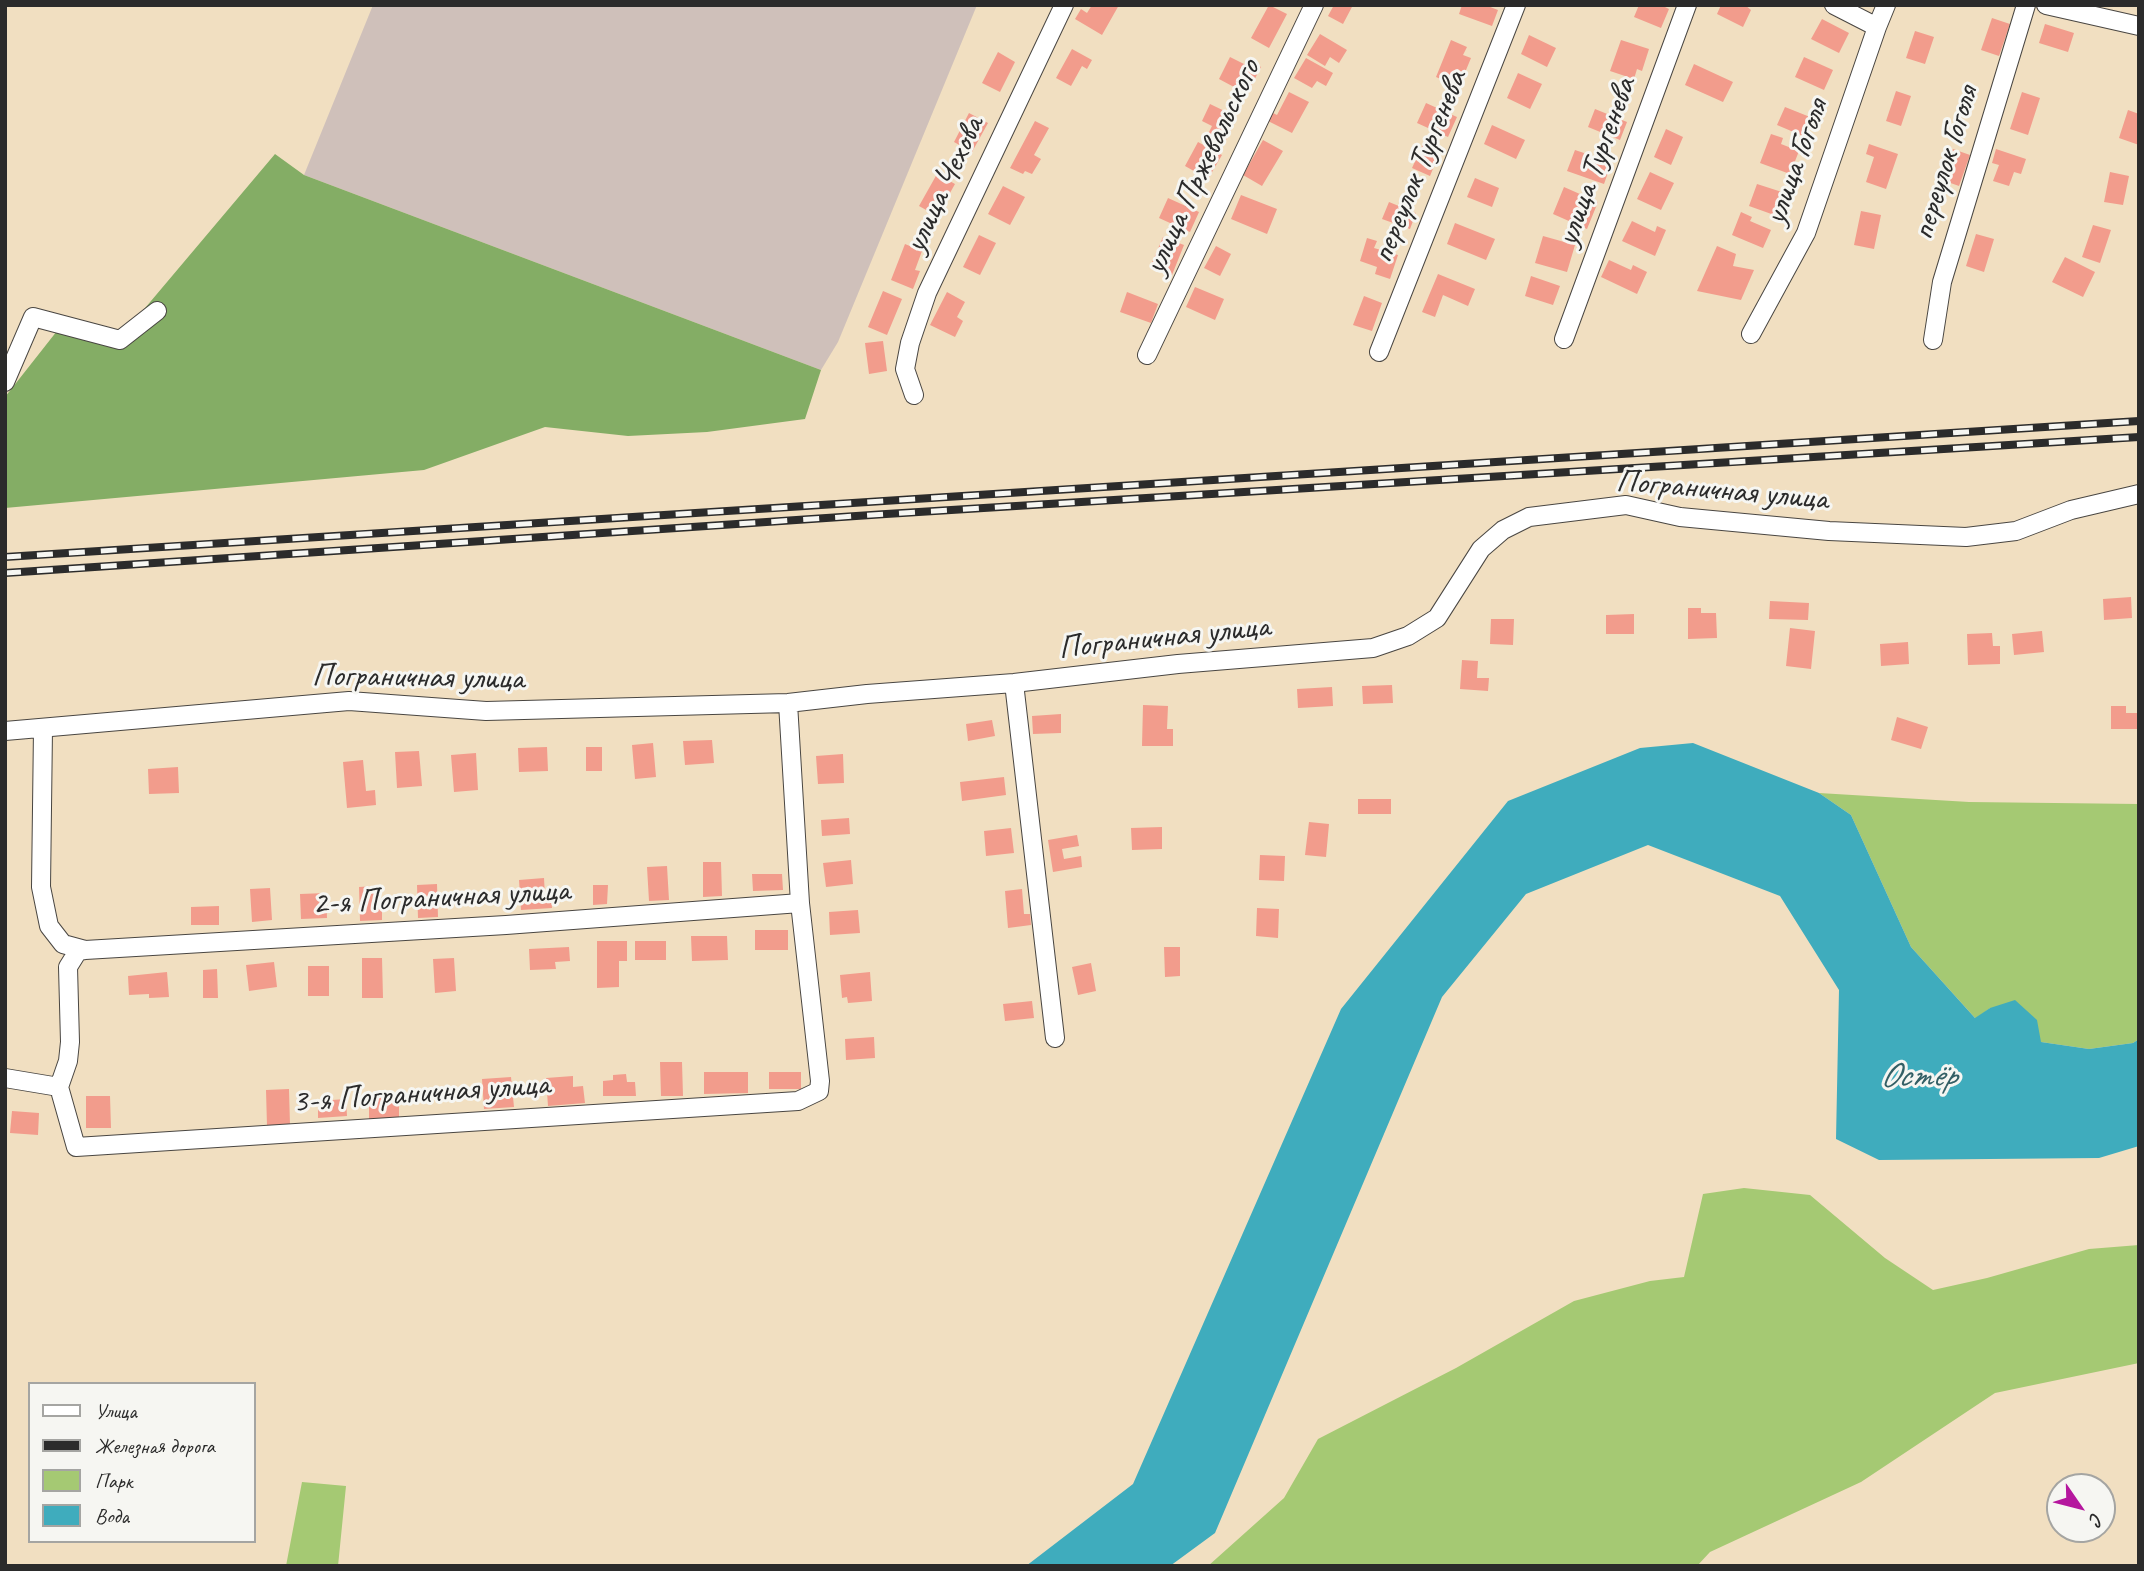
<!DOCTYPE html>
<html>
<head>
<meta charset="utf-8">
<style>
	body { margin:0 }
	#map { position:relative; width:2144px; height:1571px; overflow:hidden; background:#f1dfc1; font-family:Caveat,sans-serif }
	canvas { display:block }
	.frame { position:absolute; inset:0; border:7px solid #2b2b2b; pointer-events:none }
	.legend { position:absolute; left:28px; top:1382px; width:228px; height:161px; box-sizing:border-box; background:#f6f6f2; border:2px solid #a5a5a2; margin:0; padding:9px 12px; list-style:none; font-size:21px; color:#2b2b2b }
	.legend li { display:flex; align-items:center; gap:14px; height:35px }
	.legend b { width:35px; border:2px solid #a5a5a2 }
	.north { position:absolute; left:2046px; top:1473px; width:70px; height:70px; box-sizing:border-box; background:#f6f6f2; border:2px solid #a5a5a2; border-radius:50%; rotate:125deg; font-size:19px; font-weight:700; line-height:28px; text-align:center; color:#2b2b2b }
	.north::after { content:''; display:block; margin:auto; width:24px; height:32px; background:#b5179e; clip-path:polygon(50% 0,100% 100%,50% 72%,0 100%) }
</style>
</head>
<body>
<div id="map">
<canvas width="2144" height="1571"></canvas>
<div class="frame"></div>
<ul class="legend">
<li><b style="height:9px;background:#fff"></b>Улица</li>
<li><b style="height:9px;background:#2b2b2b"></b>Железная дорога</li>
<li><b style="height:19px;background:#a5c973"></b>Парк</li>
<li><b style="height:19px;background:#3facbd"></b>Вода</li>
</ul>
<div class="north">С</div>
</div>
<script>
const ctx = document.querySelector('canvas').getContext('2d');
ctx.lineJoin = 'round';
function fillPath(path, color) {
  ctx.fillStyle = color;
  ctx.fill(path, 'evenodd');
}
function poly(rows) {
  const path = new Path2D();
  for (const r of rows) {
    path.moveTo(r[0], r[1]);
    for (let i = 2; i < r.length; i += 2) path.lineTo(r[i], r[i + 1]);
  }
  return path;
}
function trace(path, color, width, dash) {
  ctx.strokeStyle = color;
  ctx.lineWidth = width;
  ctx.lineCap = dash ? 'butt' : 'round';
  ctx.setLineDash(dash || []);
  ctx.stroke(path);
}
function write(font, color, halo, rows, align = 'center') {
  ctx.font = font + ' Caveat,sans-serif';
  ctx.lineWidth = 6;
  ctx.setLineDash([]);
  ctx.textBaseline = 'middle';
  ctx.strokeStyle = halo;
  ctx.fillStyle = color;
  for (const [text, x, y, turn = 0] of rows) {
    ctx.save();
    ctx.translate(x, y);
    ctx.rotate((+turn || 0) * Math.PI / 180);
    ctx.textAlign = isNaN(turn) ? turn : align;
    if (halo) ctx.strokeText(text, 0, 0);
    ctx.fillText(text, 0, 0);
    ctx.restore();
  }
}
const industrial = poly([
	[373,5,977,5,838,342,821,370,304,175]
]);
const green = poly([
	[1819,793,1969,802,2139,804,2139,1039,2133,1043,2089,1049,2041,1042,1990,1008,1976,1019,1911,947,1851,815],
	[1744,1188,1810,1195,1885,1258,1933,1290,1987,1278,2089,1249,2139,1245,2139,1363,1995,1393,1861,1482,1710,1552,1697,1566,1208,1566,1284,1498,1318,1439,1456,1368,1574,1301,1650,1281,1684,1277,1703,1194],
	[302,1482,346,1486,338,1566,286,1566]
]);
const forest = poly([
	[275,154,304,175,821,370,805,419,707,432,628,436,545,427,424,470,5,508,5,397,68,317,124,333]
]);
const water = poly([
	[1693,743,1819,793,1851,815,1911,947,1975,1018,1990,1008,2015,1000,2037,1020,2041,1042,2089,1049,2133,1043,2139,1039,2139,1146,2099,1158,1879,1160,1836,1139,1839,990,1780,896,1648,845,1526,894,1442,997,1215,1533,1170,1566,1026,1566,1133,1484,1341,1009,1508,801,1640,748]
]);
const building = poly([
	[1092,5,1119,5,1102,35,1075,19,1081,9,1087,13],
	[1269,5,1287,14,1269,48,1251,38],
	[1334,5,1353,5,1343,24,1328,16],
	[1462,5,1485,5,1498,10,1492,26,1459,14],
	[1639,5,1661,5,1669,9,1661,28,1634,17],
	[1721,5,1745,5,1751,10,1743,27,1717,14],
	[1992,18,2010,24,1999,56,1981,50],
	[1822,19,1849,33,1839,53,1811,39],
	[2045,24,2074,33,2068,52,2039,43],
	[1915,31,1934,37,1925,64,1906,58],
	[1320,34,1347,50,1339,63,1330,57,1325,66,1307,55],
	[1529,35,1556,48,1547,67,1521,54],
	[1451,40,1467,47,1463,55,1471,58,1459,87,1436,77],
	[1621,40,1649,49,1642,71,1637,69,1634,79,1610,71],
	[1072,49,1092,60,1087,69,1082,66,1071,86,1056,78],
	[998,52,1015,62,1000,92,982,83],
	[1230,57,1246,65,1248,60,1261,67,1247,94,1219,79],
	[1804,57,1833,70,1824,90,1795,77],
	[1306,58,1333,73,1326,86,1317,81,1312,88,1294,78],
	[1694,64,1733,82,1723,102,1685,85],
	[1518,73,1542,84,1530,109,1507,98],
	[1896,91,1911,96,1901,126,1886,121],
	[1289,92,1309,102,1292,133,1268,121,1273,113,1277,115],
	[2022,92,2040,98,2028,135,2010,129],
	[1426,103,1457,117,1448,137,1417,123],
	[1210,104,1237,117,1225,142,1208,134,1212,126,1202,121],
	[1785,107,1810,117,1803,136,1777,125],
	[1595,109,1627,122,1620,140,1588,127],
	[2128,110,2139,114,2139,145,2119,138],
	[969,113,988,123,972,152,954,142],
	[1035,121,1049,128,1034,155,1041,159,1032,174,1025,171,1023,174,1010,168],
	[1492,125,1525,140,1516,159,1484,144],
	[1666,129,1683,137,1671,165,1654,157],
	[1771,134,1783,138,1781,144,1799,151,1790,174,1760,163],
	[1263,140,1283,151,1262,186,1243,175],
	[1198,142,1222,155,1208,179,1185,166],
	[1424,142,1441,149,1430,176,1412,168],
	[1869,144,1898,154,1886,189,1866,182,1874,157,1866,154],
	[1953,149,1970,155,1959,186,1942,180],
	[1996,149,2026,159,2021,174,2014,172,2009,186,1993,181,1999,165,1992,163],
	[1575,150,1584,153,1583,157,1610,167,1604,184,1567,171],
	[1650,172,1674,183,1661,210,1637,199],
	[2110,172,2129,176,2123,205,2104,202],
	[937,174,955,184,937,216,919,206],
	[1475,178,1499,188,1492,207,1467,197],
	[1757,184,1785,193,1777,216,1749,206],
	[1003,186,1025,197,1010,225,988,214],
	[1564,187,1598,202,1587,229,1553,214],
	[1241,195,1277,209,1267,234,1231,219],
	[1168,198,1199,212,1190,232,1159,218],
	[1389,202,1416,213,1410,229,1382,219],
	[1861,211,1881,215,1874,249,1854,245],
	[1741,212,1752,217,1750,221,1771,230,1763,248,1732,235],
	[1632,221,1655,232,1657,226,1666,230,1655,256,1622,241],
	[1455,223,1495,239,1486,260,1447,244],
	[2093,225,2111,230,2100,263,2082,257],
	[1976,234,1994,239,1984,272,1966,266],
	[979,235,996,243,980,275,963,267],
	[1543,236,1575,245,1567,272,1535,263],
	[1163,237,1184,245,1172,275,1150,267],
	[1367,238,1377,241,1374,248,1398,255,1390,279,1375,274,1377,267,1360,261],
	[905,244,922,251,915,270,920,271,913,289,891,280],
	[1216,246,1231,254,1220,276,1204,268],
	[1717,246,1736,254,1733,266,1754,270,1741,300,1697,291],
	[2065,257,2095,272,2083,297,2052,282],
	[1609,260,1631,270,1633,265,1647,272,1637,294,1601,277],
	[1438,274,1475,289,1468,306,1443,295,1435,317,1422,312],
	[1531,276,1560,286,1553,305,1525,296],
	[1195,287,1224,299,1215,320,1186,307],
	[883,291,902,299,887,335,868,327],
	[947,292,965,302,957,317,963,321,955,337,930,325],
	[1127,292,1158,304,1151,323,1120,312],
	[1364,296,1382,303,1372,331,1353,325],
	[883,341,887,371,869,374,865,343],
	[2131,597,2132,618,2104,620,2103,599],
	[1770,601,1809,603,1808,620,1769,619],
	[1688,608,1701,608,1701,613,1716,613,1717,638,1688,639],
	[1634,614,1634,634,1606,634,1606,615],
	[1491,619,1514,619,1513,645,1490,644],
	[1790,628,1815,631,1811,669,1786,666],
	[2042,631,2044,652,2014,655,2012,634],
	[1992,633,1993,646,2000,646,2000,664,1968,665,1967,634],
	[1908,642,1909,664,1881,666,1880,644],
	[1462,660,1478,661,1477,678,1489,678,1488,691,1460,689],
	[1392,685,1393,703,1363,704,1362,686],
	[1332,687,1333,706,1298,708,1297,689],
	[1143,705,1168,706,1167,729,1173,729,1173,746,1142,746],
	[2111,706,2126,706,2126,713,2139,713,2139,729,2111,729],
	[1061,714,1061,733,1033,734,1032,716],
	[1897,717,1928,727,1921,749,1891,740],
	[992,720,995,736,968,741,966,724],
	[712,740,714,763,685,765,683,741],
	[653,743,656,777,635,779,632,745],
	[547,747,548,771,519,772,518,748],
	[586,747,602,747,602,771,586,771],
	[419,751,422,786,397,788,395,752],
	[476,753,478,790,454,792,451,755],
	[843,754,844,783,818,784,816,756],
	[363,760,366,791,375,790,376,805,347,808,343,762],
	[178,767,179,793,149,794,148,769],
	[1004,777,1006,795,962,801,960,782],
	[1358,799,1391,799,1391,814,1358,814],
	[849,818,850,834,822,836,821,820],
	[1309,822,1329,824,1326,857,1305,855],
	[1162,827,1162,849,1132,850,1131,828],
	[1011,828,1014,853,986,856,984,831],
	[1077,835,1079,846,1062,849,1064,859,1081,856,1082,867,1053,872,1048,840],
	[1260,855,1285,856,1284,881,1259,880],
	[851,860,853,884,826,887,823,863],
	[703,862,721,862,722,896,703,897],
	[667,866,669,900,649,901,647,867],
	[752,874,782,874,783,890,753,891],
	[544,878,545,896,551,895,552,908,521,910,519,880],
	[437,884,438,917,418,918,417,885],
	[593,885,608,885,607,904,593,905],
	[375,886,376,903,382,903,382,920,360,921,359,887],
	[270,888,272,920,252,922,250,889],
	[1022,889,1024,914,1030,914,1031,925,1008,928,1005,891],
	[326,893,327,918,301,919,300,894],
	[219,906,219,925,191,925,191,907],
	[1257,908,1279,909,1278,938,1256,936],
	[858,910,860,933,830,935,829,912],
	[755,930,788,930,788,950,755,950],
	[691,936,727,936,728,960,692,961],
	[597,941,627,941,627,961,619,961,619,987,597,988],
	[635,941,666,941,666,960,635,960],
	[569,947,570,961,555,962,556,969,530,970,529,949],
	[1164,947,1180,947,1180,976,1165,977],
	[362,958,382,958,383,998,362,998],
	[454,958,456,991,435,993,433,959],
	[274,962,277,987,249,991,246,965],
	[1091,963,1096,991,1078,995,1072,967],
	[308,966,329,966,329,996,308,996],
	[217,969,218,998,203,998,203,970],
	[167,972,169,997,149,998,149,994,129,995,128,976],
	[870,972,872,1001,848,1003,847,997,842,998,840,975],
	[1032,1001,1034,1018,1005,1021,1003,1004],
	[874,1037,875,1058,846,1060,845,1039],
	[660,1062,682,1062,683,1096,661,1096],
	[704,1072,748,1072,748,1093,704,1094],
	[769,1072,801,1072,801,1089,769,1089],
	[626,1074,627,1082,635,1082,636,1096,603,1096,603,1081,613,1080,613,1075],
	[573,1076,573,1087,583,1086,585,1103,548,1106,546,1078],
	[511,1077,514,1107,484,1109,482,1079],
	[289,1089,290,1125,267,1126,266,1090],
	[86,1096,110,1096,111,1128,86,1128],
	[369,1096,399,1096,399,1119,369,1120],
	[346,1099,347,1116,318,1118,318,1101],
	[12,1111,39,1113,38,1135,10,1133]
]);
const minor = poly([
	[1834,5,1877,27],
	[2046,5,2139,26],
	[1751,334,1806,233,1877,27,1886,5],
	[1564,339,1687,5],
	[1933,340,1942,282,2026,5],
	[1379,352,1516,5],
	[1147,355,1314,5],
	[5,382,33,317,120,340,157,311],
	[914,395,905,369,910,343,927,293,1064,5],
	[1014,683,1055,1038],
	[43,729,41,887,49,926,63,944,85,950,506,925,800,903],
	[5,731,349,701,486,711,788,703,867,694,1014,683,1178,664,1373,648,1408,636,1437,618,1481,549,1503,530,1529,517,1626,505,1680,517,1829,531,1966,537,2016,531,2071,510,2139,494],
	[5,1078,59,1087],
	[59,1087,76,1147,798,1101,819,1091,820,1081,800,903,788,703],
	[59,1087,68,1061,70,1042,68,967,78,951,85,950]
]);
const rail = poly([
	[5,557,2139,421],
	[5,573,886,514,2139,437]
]);
const streetNames = [
	["улица Тургенева",1597,162,-70],
	["улица Гоголя",1797,162,-70],
	["переулок Гоголя",1946,163,-73],
	["улица Пржевальского",1203,167,-65],
	["переулок Тургенева",1420,167,-68],
	["улица Чехова",945,185,-65],
	["Пограничная улица",1722,491,5],
	["Пограничная улица",1164,638,-6],
	["Пограничная улица",418,678,1],
	["2-я Пограничная улица",441,898,-3],
	["3-я Пограничная улица",421,1094,-4]
];
const waterNames = [
	["Остёр",1918,1077]
];
fillPath(industrial, '#cfc0ba');
fillPath(green, '#a5c973');
fillPath(forest, '#84ad65');
fillPath(water, '#3facbd');
fillPath(building, '#f29c8c');
trace(minor, '#494642', 20);
trace(minor, '#fff', 18);
trace(rail, '#2b2b2b', 8);
trace(rail, '#f6f6f2', 5, [16]);
write('33px', '#2b2b2b', '#f6f6f2', streetNames);
write('italic 35px', '#335f65', '#f6f6f2', waterNames);
</script>
</body>
</html>
